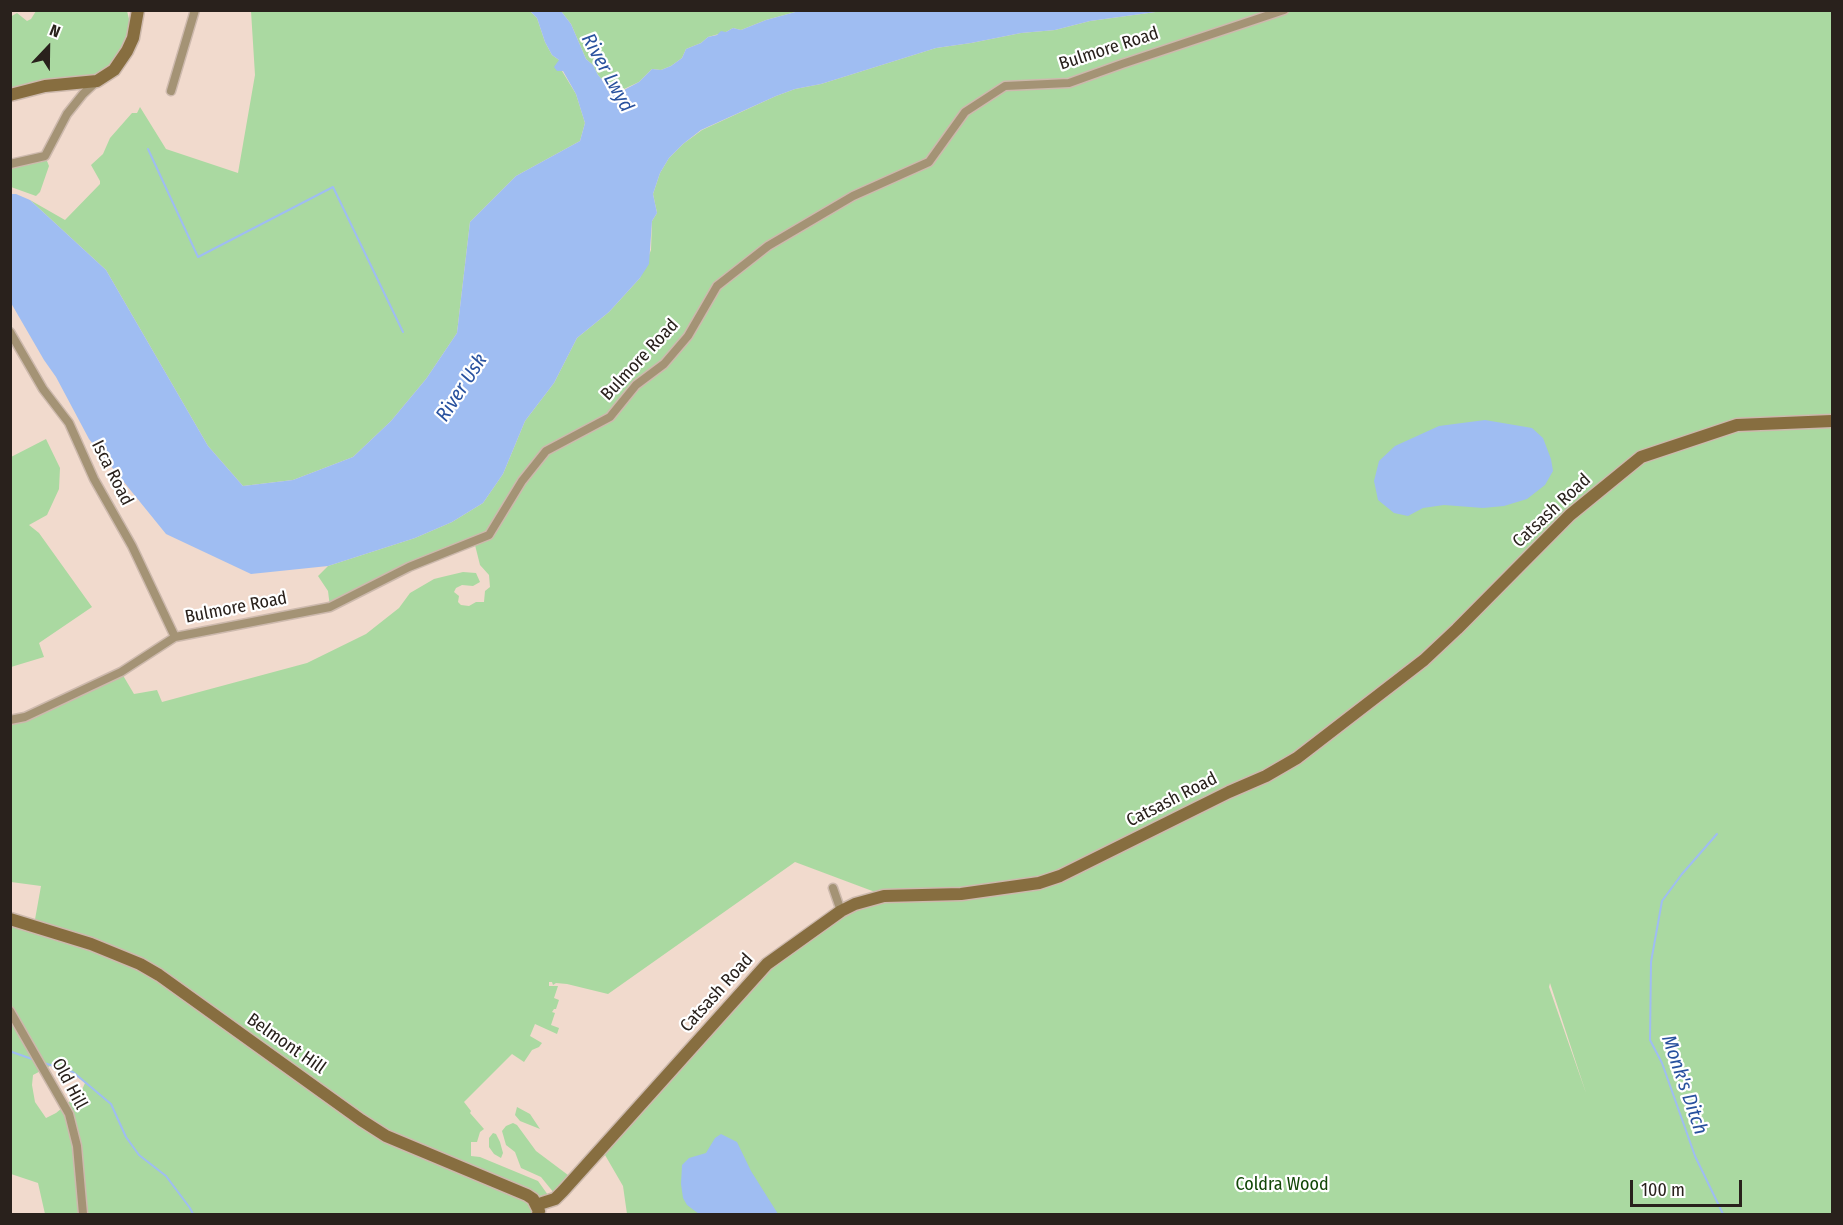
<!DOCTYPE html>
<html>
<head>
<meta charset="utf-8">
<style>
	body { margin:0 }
	#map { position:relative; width:1843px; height:1225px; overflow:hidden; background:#f1dacd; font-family:"Fira Sans Condensed",sans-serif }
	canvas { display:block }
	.frame { position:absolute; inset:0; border:12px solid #29211c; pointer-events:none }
	.north { position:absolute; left:18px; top:18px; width:60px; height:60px; -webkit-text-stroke:4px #fff; paint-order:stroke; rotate:22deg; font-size:16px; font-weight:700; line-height:24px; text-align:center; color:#29211c }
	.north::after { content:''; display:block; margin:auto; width:21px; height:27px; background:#29211c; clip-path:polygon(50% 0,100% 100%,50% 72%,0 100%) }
	.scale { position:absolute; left:1630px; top:1180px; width:112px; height:27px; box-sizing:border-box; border:3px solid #29211c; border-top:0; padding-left:8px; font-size:18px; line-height:21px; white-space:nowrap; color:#29211c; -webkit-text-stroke:4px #fff; paint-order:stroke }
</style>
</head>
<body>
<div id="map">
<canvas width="1843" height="1225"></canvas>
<div class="frame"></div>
<div class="north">N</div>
<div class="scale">100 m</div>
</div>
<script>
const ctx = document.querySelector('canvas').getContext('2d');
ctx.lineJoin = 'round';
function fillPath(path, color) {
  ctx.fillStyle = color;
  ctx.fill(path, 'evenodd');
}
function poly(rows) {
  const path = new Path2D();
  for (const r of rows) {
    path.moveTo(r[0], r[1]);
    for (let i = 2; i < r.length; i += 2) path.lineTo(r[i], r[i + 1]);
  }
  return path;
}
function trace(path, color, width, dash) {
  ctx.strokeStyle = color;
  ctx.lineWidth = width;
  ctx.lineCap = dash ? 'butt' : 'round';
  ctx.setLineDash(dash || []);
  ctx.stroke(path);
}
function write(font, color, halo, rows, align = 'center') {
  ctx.font = font + ' "Fira Sans Condensed",sans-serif';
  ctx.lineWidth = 4.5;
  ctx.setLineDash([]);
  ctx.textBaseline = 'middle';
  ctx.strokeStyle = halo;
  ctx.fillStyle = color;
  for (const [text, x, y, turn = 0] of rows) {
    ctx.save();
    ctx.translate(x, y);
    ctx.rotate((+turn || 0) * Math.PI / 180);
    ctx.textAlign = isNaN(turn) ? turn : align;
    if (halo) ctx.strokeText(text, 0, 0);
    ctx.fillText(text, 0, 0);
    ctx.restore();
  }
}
const green = poly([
	[36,11,127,11,131,27,119,54,109,66,99,72,89,77,75,80,31,82,11,90,10,17,17,13,27,21,31,19],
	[251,11,530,11,537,18,545,42,552,55,559,60,562,71,576,94,585,123,580,141,516,176,470,222,457,333,426,379,391,421,353,457,293,480,243,486,208,446,106,270,30,200,65,220,100,184,100,181,91,165,103,154,110,138,132,113,137,113,140,107,166,149,238,173,255,75],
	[561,11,799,11,766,20,741,30,733,28,726,32,708,37,701,43,686,49,682,58,671,66,661,70,652,69,639,82,624,89,621,95,614,93,598,75,593,65,586,59,571,24],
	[1163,11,1832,11,1832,1214,627,1214,623,1186,605,1155,605,1151,767,964,824,922,883,895,795,862,608,994,567,984,556,983,553,985,552,982,549,982,549,986,558,986,554,998,559,1000,556,1009,554,1009,552,1012,555,1013,551,1025,559,1028,557,1034,535,1024,530,1036,542,1043,539,1047,532,1050,524,1062,512,1054,464,1102,471,1111,470,1113,484,1129,480,1132,477,1142,471,1142,471,1156,480,1157,538,1181,548,1195,539,1196,361,1120,523,1197,533,1208,533,1214,45,1214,38,1183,11,1174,11,919,34,925,41,886,11,882,10,720,121,672,134,694,157,690,162,702,307,663,366,634,399,608,410,593,434,579,442,577,463,572,476,573,480,582,473,586,462,585,456,588,454,592,459,596,458,602,461,605,469,606,476,602,484,602,485,591,490,587,489,575,480,565,474,541,330,607,328,591,318,576,328,566,415,538,452,522,483,503,503,474,525,421,554,383,577,338,609,312,640,278,651,250,652,221,657,213,653,194,660,173,669,158,683,144,702,130,776,96,795,89,821,84,936,48,971,43,1021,33,1055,30,1090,21],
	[1550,983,1586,1093,1549,987],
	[52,1065,73,1072,85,1083,81,1092,56,1113,46,1118,35,1102,32,1085,33,1075],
	[45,156,49,166,40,192,36,196,11,187,10,164],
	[46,439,60,468,59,489,47,515,29,525,39,533,92,607,39,643,44,657,11,667,11,457],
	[517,1107,530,1114,540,1129,520,1121,515,1115],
	[513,1123,517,1125,536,1151,568,1175,568,1178,554,1193,541,1177,521,1168,515,1152,506,1145,502,1131,506,1126],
	[493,1133,496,1134,500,1142,503,1153,501,1158,494,1154,489,1147,489,1138]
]);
const water = poly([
	[530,11,561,11,571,24,586,59,593,65,598,75,614,93,621,95,624,90,639,82,652,69,661,70,671,66,682,58,686,49,701,43,708,37,717,35,721,31,726,32,733,28,741,30,766,20,799,11,1163,11,1090,21,1055,30,1021,33,971,43,936,48,821,84,795,89,776,96,701,130,683,144,669,158,660,173,653,194,657,213,652,221,649,264,640,278,609,312,577,338,554,383,525,421,503,474,483,503,452,522,415,538,328,566,251,574,166,534,89,439,56,377,44,360,11,303,11,194,16,194,30,200,106,270,208,446,243,486,293,480,353,457,391,421,426,379,457,333,470,222,516,176,580,141,585,123,576,94,563,71,557,71,554,67,559,60,552,55,545,42,537,18],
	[1485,420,1532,428,1543,438,1551,459,1553,471,1545,485,1527,499,1504,506,1483,508,1444,505,1423,508,1408,516,1394,513,1378,500,1374,481,1379,461,1395,446,1439,426],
	[721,1134,737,1142,751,1171,778,1214,699,1214,687,1205,683,1198,681,1184,682,1165,689,1158,706,1153,715,1138]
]);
const stream = poly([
	[148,149,198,257,333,187,403,332],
	[1717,834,1682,874,1662,901,1651,962,1650,1040,1662,1063,1695,1156,1723,1214],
	[10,1049,12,1052,32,1059],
	[44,1063,73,1072,111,1104,126,1137,139,1155,166,1176,190,1208,193,1214]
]);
const street = poly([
	[171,91,195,10],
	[10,164,45,156,67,114,83,94,97,81],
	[10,332,43,389,69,423,94,479,132,546,175,637],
	[10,720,25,717,121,672,175,637,330,607,409,567,489,535,522,481,546,451,610,417,636,385,664,364,688,336,717,286,768,246,853,196,929,162,965,112,1005,86,1069,83,1122,64,1284,10],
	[833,888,841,911],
	[10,1011,69,1114,77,1146,83,1214]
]);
const secondary = poly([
	[10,95,45,86,97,81,114,70,127,51,133,38,138,10],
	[10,919,91,944,140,964,159,975,361,1120,386,1136,527,1195,533,1199,539,1211,538,1214],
	[536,1205,555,1199,563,1191,767,964,841,911,855,904,884,896,961,894,1039,883,1060,876,1229,792,1266,776,1297,758,1424,660,1457,629,1570,515,1641,457,1737,425,1832,421]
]);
const streetNames = [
	["Bulmore Road",1109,49,-18],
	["Bulmore Road",640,360,-47],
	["Isca Road",112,473,63],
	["Catsash Road",1552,511,-43],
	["Bulmore Road",236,608,-11],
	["Catsash Road",1172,800,-27],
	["Catsash Road",717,993,-48],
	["Belmont Hill",286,1044,35],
	["Old Hill",69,1084,62]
];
const parkNames = [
	["Coldra Wood",1282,1185]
];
const waterNames = [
	["River Lwyd",607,73,61],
	["River Usk",462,388,-57],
	["Monk's Ditch",1684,1085,71]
];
fillPath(green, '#aad9a1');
fillPath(water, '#9fbdf2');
trace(stream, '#9fbdf2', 2);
trace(street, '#cdb9ad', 11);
trace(secondary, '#cdb9ad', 15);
trace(street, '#a49375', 8);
trace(secondary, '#876e40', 12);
write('18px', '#29211c', '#fff', streetNames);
write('18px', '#124707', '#fff', parkNames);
write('italic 20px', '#28519e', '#fff', waterNames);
</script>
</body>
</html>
